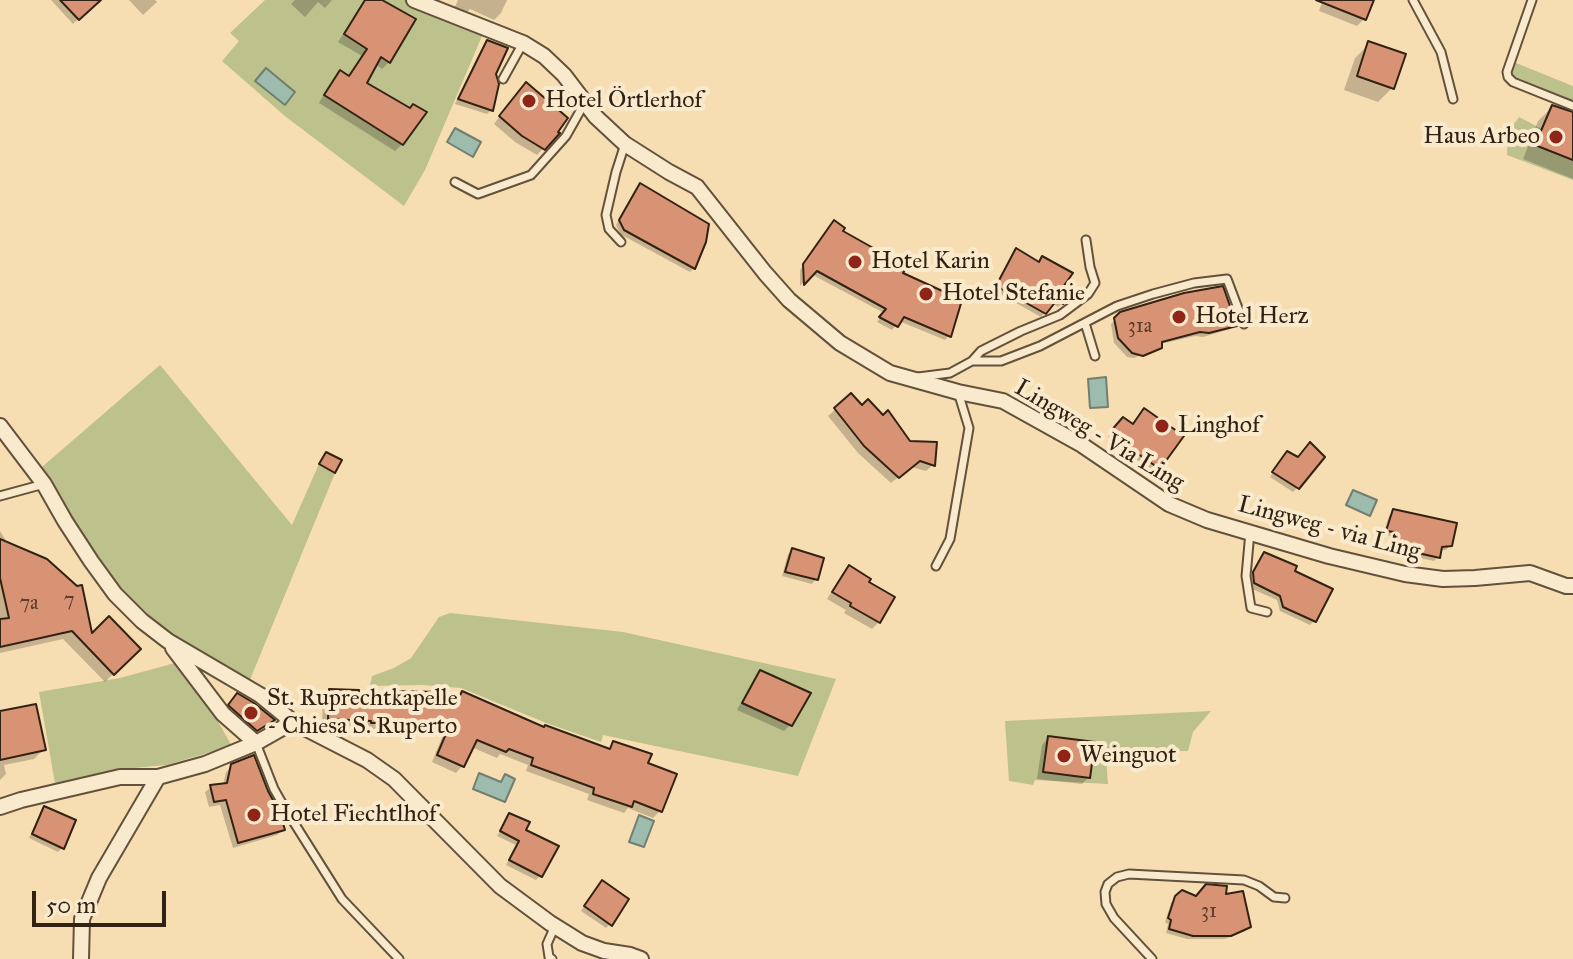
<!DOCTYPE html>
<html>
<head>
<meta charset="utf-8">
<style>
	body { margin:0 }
	#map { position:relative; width:1573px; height:959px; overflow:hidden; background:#f7deb2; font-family:"IM FELL Great Primer",serif }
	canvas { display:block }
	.scale { position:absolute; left:32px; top:891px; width:134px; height:36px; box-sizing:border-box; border:4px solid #322213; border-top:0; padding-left:10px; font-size:24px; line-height:28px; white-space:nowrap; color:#322213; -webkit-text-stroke:6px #faeacd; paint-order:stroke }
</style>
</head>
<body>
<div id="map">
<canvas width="1573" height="959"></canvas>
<div class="scale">50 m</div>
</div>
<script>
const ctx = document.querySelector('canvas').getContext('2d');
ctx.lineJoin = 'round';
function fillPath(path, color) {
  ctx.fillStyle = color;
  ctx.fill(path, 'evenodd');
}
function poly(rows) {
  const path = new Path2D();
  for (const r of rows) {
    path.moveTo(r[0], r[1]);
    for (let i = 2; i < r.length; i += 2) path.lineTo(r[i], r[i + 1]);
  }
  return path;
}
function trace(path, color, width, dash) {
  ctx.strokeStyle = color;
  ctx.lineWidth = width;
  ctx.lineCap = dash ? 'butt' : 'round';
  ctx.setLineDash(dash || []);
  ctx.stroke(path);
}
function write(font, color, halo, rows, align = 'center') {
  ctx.font = font + ' "IM FELL Great Primer",serif';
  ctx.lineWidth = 8;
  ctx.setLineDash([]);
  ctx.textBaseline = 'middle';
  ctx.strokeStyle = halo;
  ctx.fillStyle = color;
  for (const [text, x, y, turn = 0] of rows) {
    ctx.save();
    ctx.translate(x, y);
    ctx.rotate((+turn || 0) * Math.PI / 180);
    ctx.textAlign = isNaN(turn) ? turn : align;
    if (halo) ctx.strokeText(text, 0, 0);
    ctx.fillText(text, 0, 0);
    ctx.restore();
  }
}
const green = poly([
	[265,0,411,0,485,29,425,170,404,206,286,117,222,61,239,41,230,33],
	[1511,61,1573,86,1573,106,1508,77],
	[1519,117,1542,129,1536,145,1573,160,1573,180,1507,155,1508,132],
	[160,365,292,525,319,464,335,473,247,687,142,621,35,473],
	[450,613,623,632,836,679,798,776,603,735,601,742,546,723,461,688,423,685,370,686,372,676,394,668,411,658,439,617],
	[175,663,212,711,232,746,166,765,123,769,55,783,39,692,120,678],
	[1211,711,1193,732,1188,751,1135,752,1132,757,1106,756,1108,784,1035,780,1033,785,1009,781,1005,721]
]);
const water = poly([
	[266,68,295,92,285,105,255,81,266,68],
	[455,128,481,142,473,157,447,142,455,128],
	[1106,377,1108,407,1090,408,1088,379,1106,377],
	[1353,490,1377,500,1370,516,1346,505,1353,490],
	[479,773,501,782,505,774,515,779,505,802,473,789,479,773],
	[639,815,654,821,644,847,629,842,639,815]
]);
const shadow = poly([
	[51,0,98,0,73,24],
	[129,0,155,0,157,2,143,15],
	[295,0,332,0,325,8,318,2,305,17,291,4],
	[365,0,378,0,389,62,382,69,375,64,364,83,402,144,395,151,319,103,333,79,340,73,348,78,362,56,338,42],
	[458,0,507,0,501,13,494,20,470,9,462,17,452,13],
	[1323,0,1371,0,1364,19,1357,26,1319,11],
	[488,42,494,73,491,110,487,114,455,104,483,46],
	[1369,44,1392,88,1378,102,1344,90,1355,58],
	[519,91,557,134,537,155,515,142,494,124],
	[1552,107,1573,115,1573,179,1523,159,1538,121],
	[640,185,694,268,690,272,620,234,616,225,636,189],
	[830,227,840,232,900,274,949,336,945,340,899,321,892,330,877,322,884,313,811,274,800,286,800,270],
	[1017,250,1061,288,1073,294,1058,307,1052,303,1041,317,993,290,1012,255],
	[1121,314,1234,325,1230,329,1203,337,1195,336,1160,344,1159,347,1134,358,1127,357,1114,343,1111,324],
	[851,396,862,407,909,443,933,465,926,471,911,467,891,483,858,453,828,416],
	[1123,419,1158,468,1154,472,1117,446,1119,443,1108,437],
	[1283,458,1298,459,1297,488,1293,492,1270,477],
	[1393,511,1450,545,1446,550,1440,550,1438,557,1434,561,1388,551,1392,536,1383,535,1389,516],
	[0,531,8,544,76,588,91,636,138,649,105,682,63,639,0,653],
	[792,550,816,579,812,584,782,576,788,554],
	[1264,554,1292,572,1314,621,1310,625,1280,611,1277,600,1250,588,1249,578,1260,558],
	[849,568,879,622,872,629,844,613,846,610,827,599,842,575],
	[760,672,791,724,784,731,737,710,754,679],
	[330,691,356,706,381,707,381,700,388,693,456,699,462,693,543,729,608,750,614,743,645,765,675,775,660,811,653,818,628,808,624,813,587,800,589,794,526,771,528,765,500,754,497,758,471,747,462,766,456,773,432,762,443,735,381,735,381,729,365,729,365,727,322,725,323,697],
	[233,700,268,724,252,734,226,710],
	[0,714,44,749,34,759,4,765,6,774,0,780],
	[1048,738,1088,778,1082,784,1037,779,1042,745],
	[233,766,283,830,277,835,233,848,220,805,209,807,205,792,211,787,223,785,226,772],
	[45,808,62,848,58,852,29,838,41,813],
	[510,815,541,875,536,880,506,865,516,845,497,836],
	[598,887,610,924,606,928,581,911],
	[1176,897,1224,897,1249,927,1245,931,1225,939,1187,939,1166,933,1168,924,1165,922,1171,903]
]);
const building = poly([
	[60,0,101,0,79,20,60,0],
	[365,0,382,0,416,19,390,63,381,57,367,83,410,108,413,104,427,112,403,145,324,95,340,70,349,76,367,49,344,34,365,0],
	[1316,0,1374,0,1366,20,1316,0],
	[487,40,508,48,496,74,499,84,493,111,458,99,487,40],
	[1368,41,1406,54,1394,89,1357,76,1368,41],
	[526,82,568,118,558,132,560,133,545,150,522,136,499,116,526,82],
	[1552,105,1573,112,1573,160,1535,145,1552,105],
	[640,183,709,224,706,242,695,269,624,230,619,220,640,183],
	[834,220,845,228,843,231,907,267,903,273,962,300,951,337,904,317,898,327,879,317,886,309,817,271,804,285,803,264,834,220],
	[1016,248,1039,262,1042,256,1073,273,1063,287,1076,293,1063,304,1057,300,1046,314,996,286,1016,248],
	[1223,286,1237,326,1209,333,1200,332,1162,342,1162,348,1143,356,1132,353,1118,338,1114,318,1120,312,1184,293,1223,286],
	[851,393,862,405,868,399,883,415,888,410,910,441,937,442,935,466,920,461,899,478,864,446,834,408,851,393],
	[1144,408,1184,436,1160,469,1119,441,1122,438,1110,432,1123,417,1133,424,1144,408],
	[1310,442,1325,457,1299,489,1272,472,1287,451,1298,457,1310,442],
	[326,452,342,460,335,473,319,464,326,452],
	[1393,509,1457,523,1452,546,1442,547,1440,558,1391,547,1395,532,1386,531,1393,509],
	[0,539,47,559,77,586,82,585,92,633,109,616,141,649,114,675,72,631,0,647,0,619,9,618,0,578,0,539],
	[792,548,824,558,818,580,785,572,792,548],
	[1264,552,1297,566,1295,571,1333,589,1316,622,1283,607,1280,596,1254,583,1253,572,1264,552],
	[849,565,871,579,869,582,895,597,880,623,850,606,851,603,832,592,849,565],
	[760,670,811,693,792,726,742,703,760,670],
	[329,689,359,690,358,704,387,705,387,691,442,692,459,698,462,691,544,727,545,725,610,749,613,741,652,754,648,763,677,774,662,812,634,801,632,807,593,794,594,788,531,765,533,758,509,749,506,752,477,740,464,767,437,755,448,729,387,729,386,723,371,723,371,721,328,719,329,689],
	[237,693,254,703,275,720,257,731,228,705,237,693],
	[36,704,46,750,0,760,0,711,36,704],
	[1048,736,1095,742,1090,778,1043,772,1048,736],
	[254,755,268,791,280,813,285,830,238,843,226,800,214,802,210,785,227,783,231,764,254,755],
	[44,806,76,820,64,849,32,834,44,806],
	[509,813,530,822,526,830,559,846,542,877,509,860,519,841,500,831,509,813],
	[602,880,629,899,612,926,584,906,602,880],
	[1206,884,1227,886,1226,894,1243,891,1251,927,1231,936,1193,936,1169,929,1171,920,1168,918,1175,896,1182,890,1196,896,1206,884]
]);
const service = poly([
	[1413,0,1441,52,1453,99],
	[1532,0,1507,72,1508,77,1513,82,1573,106],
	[503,79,523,43],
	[455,182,478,194,531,175,566,136,584,104],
	[621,242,609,229,606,215,616,172,625,144],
	[1085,323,1095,356],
	[972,361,981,351,1021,331,1060,315,1088,294,1095,283,1090,267,1086,240],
	[918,377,950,373,972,361,1001,361,1040,346,1117,306,1153,294,1194,283,1227,279,1244,324],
	[0,496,44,484],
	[1250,532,1246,576,1251,608,1267,612],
	[936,566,950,539,969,428,958,392],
	[256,743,274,789,286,810,342,899,399,959],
	[552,959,549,957,547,944,555,926],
	[1152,959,1114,918,1106,904,1105,892,1108,884,1117,877,1129,874,1244,880,1259,886,1274,897,1285,898]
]);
const minor = poly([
	[414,0,523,43,544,56,564,75,596,117,625,144,669,172,697,187,765,273,789,300,840,343,890,373,958,392,1003,401,1082,445,1169,504,1207,520,1329,556,1405,574,1443,579,1475,578,1530,573,1566,586,1573,586],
	[0,426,44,484,65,521,91,561,115,594,142,621,168,641,260,695,293,722,367,760,394,779,500,886,550,923,582,943,604,951,630,955,641,959],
	[173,648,223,714,256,743],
	[0,807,21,800,120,777,158,777,205,764,256,743,293,722],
	[81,959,82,919,99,878,158,777]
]);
const markers = [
	[529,101,8,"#8f2418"],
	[1556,137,8,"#8f2418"],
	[855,262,8,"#8f2418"],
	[926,294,8,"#8f2418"],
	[1179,317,8,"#8f2418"],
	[1162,426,8,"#8f2418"],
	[251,713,8,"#8f2418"],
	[1064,756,8,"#8f2418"],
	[254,815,8,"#8f2418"]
];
const numberNames = [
	["31a",1140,327],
	["7",69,601],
	["7a",29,604],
	["31",1209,912]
];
const poiNames = [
	["Hotel Örtlerhof",545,101],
	["Haus Arbeo",1540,137,"right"],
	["Hotel Karin",871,262],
	["Hotel Stefanie",942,294],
	["Hotel Herz",1195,317],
	["Linghof",1178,426],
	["St. Ruprechtkapelle",267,699],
	["- Chiesa S. Ruperto",267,727],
	["Weinguot",1080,756],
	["Hotel Fiechtlhof",270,815]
];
const streetNames = [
	["Lingweg - Via Ling",1099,436,31],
	["Lingweg - via Ling",1329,529,15]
];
fillPath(green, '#bdc18c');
fillPath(water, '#9dbcad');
trace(water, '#727e6f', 2);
fillPath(shadow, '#0003');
fillPath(building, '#d89375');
trace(building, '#322213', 2);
trace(service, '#63513b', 11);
trace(minor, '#63513b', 18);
trace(service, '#faeacd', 7);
trace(minor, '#faeacd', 14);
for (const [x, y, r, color] of markers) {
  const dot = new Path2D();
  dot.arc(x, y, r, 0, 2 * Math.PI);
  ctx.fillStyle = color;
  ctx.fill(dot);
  trace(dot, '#faeacd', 3);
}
write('20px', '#5c3e2c', null, numberNames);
write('24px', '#322213', '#faeacd', poiNames, 'left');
write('24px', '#322213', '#faeacd', streetNames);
</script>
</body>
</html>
